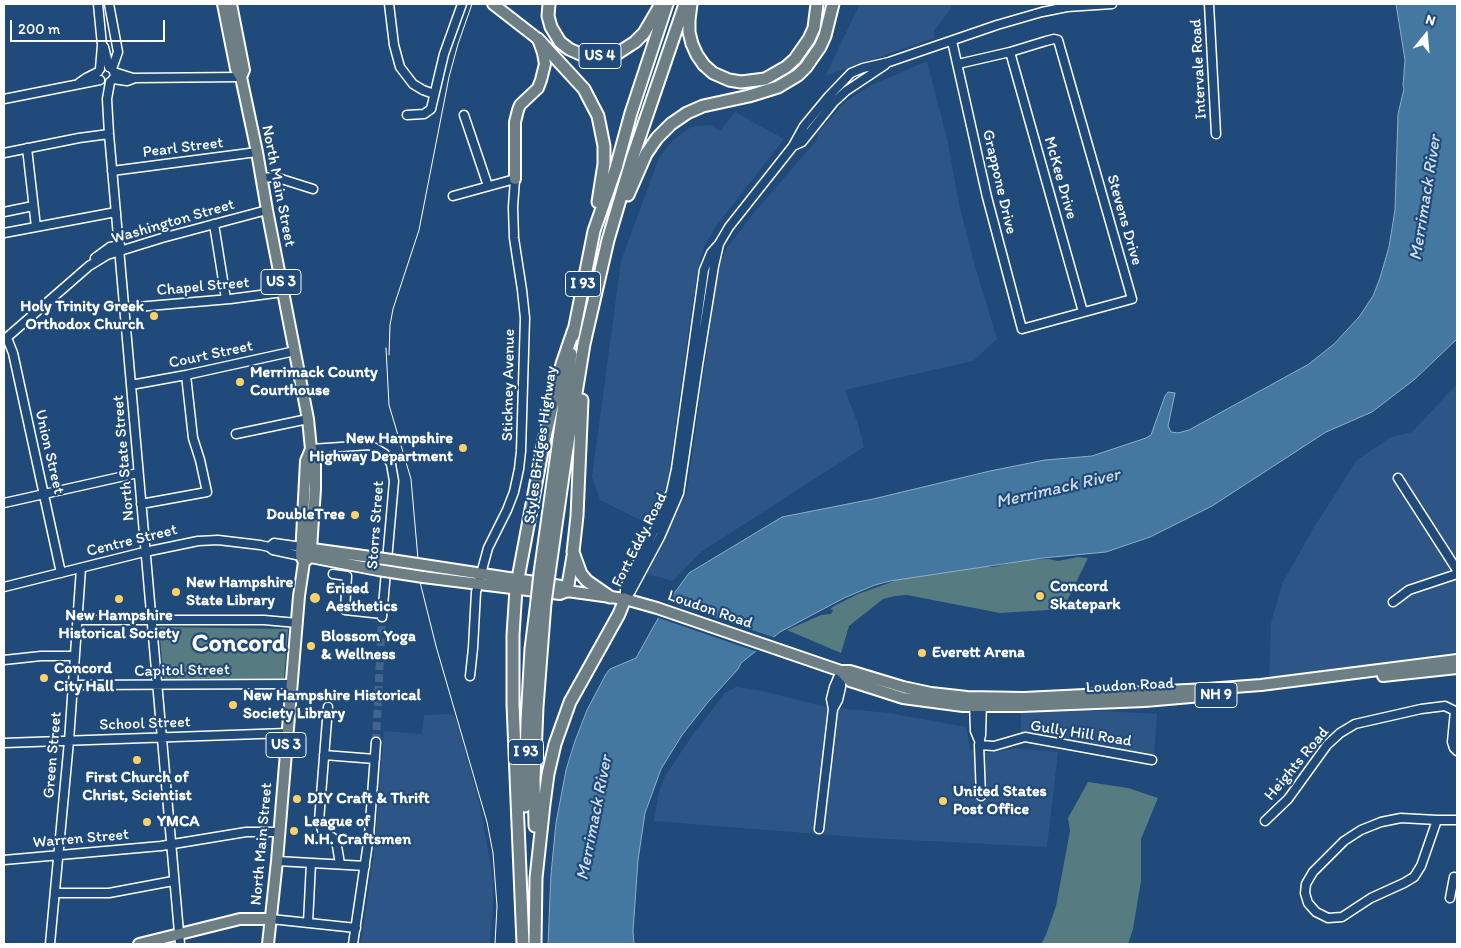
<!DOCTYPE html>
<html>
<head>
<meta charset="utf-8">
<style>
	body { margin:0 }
	#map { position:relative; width:1461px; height:948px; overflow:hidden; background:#1f4a7a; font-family:Itim,sans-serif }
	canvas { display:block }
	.frame { position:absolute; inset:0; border:5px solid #fff; pointer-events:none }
	.north { position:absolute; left:1401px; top:10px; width:50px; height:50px; -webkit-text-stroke:4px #1f4a7a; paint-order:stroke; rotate:17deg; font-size:14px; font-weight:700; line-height:20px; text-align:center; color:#fff }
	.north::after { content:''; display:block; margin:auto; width:18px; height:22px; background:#fff; clip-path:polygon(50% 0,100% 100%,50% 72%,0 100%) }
	.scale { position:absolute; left:10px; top:20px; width:155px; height:22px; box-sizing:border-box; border:2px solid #fff; border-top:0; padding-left:6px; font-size:15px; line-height:18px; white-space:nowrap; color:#fff; -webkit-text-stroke:4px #1f4a7a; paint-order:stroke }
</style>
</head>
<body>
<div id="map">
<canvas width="1461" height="948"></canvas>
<div class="frame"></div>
<div class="north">N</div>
<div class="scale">200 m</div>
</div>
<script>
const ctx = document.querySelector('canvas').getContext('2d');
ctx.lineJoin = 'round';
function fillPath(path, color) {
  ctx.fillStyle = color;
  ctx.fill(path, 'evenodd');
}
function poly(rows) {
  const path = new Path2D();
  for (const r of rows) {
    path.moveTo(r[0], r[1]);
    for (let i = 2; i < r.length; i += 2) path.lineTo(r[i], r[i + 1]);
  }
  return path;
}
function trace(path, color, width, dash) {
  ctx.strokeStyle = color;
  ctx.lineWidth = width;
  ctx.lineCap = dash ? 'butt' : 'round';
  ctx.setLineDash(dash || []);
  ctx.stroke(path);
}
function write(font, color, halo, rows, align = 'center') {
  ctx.font = font + ' Itim,sans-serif';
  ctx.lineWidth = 4.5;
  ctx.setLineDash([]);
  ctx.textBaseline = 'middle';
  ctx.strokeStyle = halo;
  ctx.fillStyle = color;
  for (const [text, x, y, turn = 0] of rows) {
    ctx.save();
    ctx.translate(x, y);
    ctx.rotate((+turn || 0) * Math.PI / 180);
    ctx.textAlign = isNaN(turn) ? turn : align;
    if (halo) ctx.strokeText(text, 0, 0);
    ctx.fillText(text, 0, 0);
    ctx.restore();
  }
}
const built = poly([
	[860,4,951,4,951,8,934,31,934,38,825,76],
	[927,61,948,143,959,204,975,266,997,339,973,361,845,390,858,424,864,447,701,552,673,581,647,574,687,492,714,297,721,260,726,249,753,214,816,141,819,132,846,101,870,86],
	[735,112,784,139,716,226,704,247,700,260,692,306,668,479,664,495,648,524,600,500,592,477,621,261,659,158,672,141,691,127,710,125,720,131],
	[1457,384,1457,652,1329,670,1269,677,1271,623,1283,582,1313,529,1357,460,1391,437,1412,432],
	[736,687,758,690,826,707,889,713,966,727,970,749,989,753,1016,748,1058,752,1047,847,868,838,654,821,659,792,665,776,694,733,725,693],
	[1086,710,1157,714,1154,756,1021,733,1021,713],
	[452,714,456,719,480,806,493,879,493,903,490,944,361,944,374,853,384,731,422,734,424,715]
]);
const green = poly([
	[1078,557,1088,558,1063,609,1000,613,907,595,895,596,883,599,849,626,841,653,787,630,821,615,831,614,833,610,830,609,834,606,858,594,911,575,978,567,994,567,1023,560,1049,559,1058,561],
	[159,627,288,629,284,679,164,681],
	[1088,782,1128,788,1158,798,1141,839,1141,881,1133,929,1128,944,1041,944,1046,935,1056,906,1070,831,1068,818]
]);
const water = poly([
	[1396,4,1457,4,1457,339,1415,379,1372,412,1326,432,1212,506,1150,537,1106,552,1043,558,890,581,875,585,844,598,780,632,741,663,738,669,708,702,682,735,661,769,645,813,638,860,633,931,634,944,548,944,551,874,556,823,566,770,575,741,587,710,606,674,610,669,636,658,665,606,689,573,782,517,873,499,990,471,1045,460,1092,456,1146,438,1151,435,1165,396,1168,392,1175,393,1168,426,1171,432,1178,433,1189,430,1309,364,1334,344,1359,317,1373,296,1380,278,1389,247,1395,210,1398,114,1404,89,1403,86,1405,60,1396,4]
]);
const pier = poly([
	[665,601,776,638,758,652,656,617]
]);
const minorTunnel = poly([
	[376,742,382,617]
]);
const minor = poly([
	[98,4,102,45,100,69],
	[109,4,118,52,112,69],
	[389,4,394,45,400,67,413,84,423,90,434,94],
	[1209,4,1216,134],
	[952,41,987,197,1022,329,1132,299,1058,40,1054,39,1046,41,1010,52,958,64],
	[104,47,109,67],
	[1010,52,1083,312],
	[114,72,133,78],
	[113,79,127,81,135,78,241,77],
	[110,82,107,99,109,134,180,944],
	[79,83,86,78,98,72],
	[4,99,100,80],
	[407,115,424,114,431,109,444,54,462,4],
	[464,115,488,186],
	[793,146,802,142,834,102,846,91,885,65],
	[27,148,36,227],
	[4,153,79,138,109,134],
	[112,171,257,152],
	[261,178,275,177,313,189],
	[453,196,515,179,513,207,514,238,522,290,525,318,521,451,519,469,514,492,507,510,488,548,476,592,473,648,470,676],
	[4,212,33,206],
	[214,224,226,299],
	[4,233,116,212],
	[95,258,110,247,120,245],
	[125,308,230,299,283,292],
	[7,338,13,353,61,573],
	[4,340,89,266,107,255,162,238,267,210],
	[131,385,186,375,295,351],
	[236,434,308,419],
	[311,449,370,445,385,454,391,464,394,481,382,617],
	[1398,478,1457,570],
	[4,503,138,473],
	[141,504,207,492,200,460,193,438,186,375],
	[269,547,274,543,302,547],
	[333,574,347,576,345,610,382,614],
	[4,587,140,553,198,541,218,540,260,545,269,547,273,550,301,556],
	[625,599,631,591,660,537,679,493,698,365,714,266,719,244,729,227,793,146,804,126,828,97,851,73,863,68,889,62,997,25,1042,12,1067,7,1112,4],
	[625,599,625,587,658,523,671,492,676,469,704,270,711,253,719,244],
	[1393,602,1409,590,1457,574],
	[77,620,264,620,297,623],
	[4,660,41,656,74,656],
	[73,685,291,684],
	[974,701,975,731,980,743],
	[328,707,319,821,322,830,336,840,340,864],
	[833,709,838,700,841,687,841,676],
	[4,743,287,733],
	[979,745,994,746,1025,737,1152,760],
	[324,755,375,759],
	[981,796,979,745,981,735,982,702],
	[1401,818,1437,820,1421,866,1414,877,1404,883,1371,898,1342,917,1328,918,1316,912,1308,903,1305,893,1306,884,1313,872,1344,841,1361,830,1381,822,1401,818],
	[1437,820,1457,820],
	[1265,821,1288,799,1327,745,1340,733,1355,724,1421,709,1445,706,1455,711,1452,742,1454,748,1457,751],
	[819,829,833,709,831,699,834,687,841,671],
	[4,860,161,846,246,832,279,832],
	[277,861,365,866],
	[55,893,109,893,173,881],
	[1450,898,1454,877],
	[271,919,356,928],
	[308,923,311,863],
	[50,944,69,741,81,568],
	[353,944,369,836,376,742]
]);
const major = poly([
	[223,4,236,69,241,77,257,152,267,210,308,419,311,449,315,458,315,489,311,549,310,557,304,562],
	[231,4,244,70,241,77],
	[493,4,538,39,543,53,545,64,541,80,538,88,520,105,518,110,515,122,515,179],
	[305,548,378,558],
	[305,556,378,570],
	[424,565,561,586,567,591],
	[423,577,560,594,567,591,625,599,657,608,841,671,850,671,903,687,931,693,967,697,1024,698,1207,689,1261,685,1457,660],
	[841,671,850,681,903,698,963,706,1022,706,1145,701,1225,694],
	[1383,676,1457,668],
	[139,944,240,919,271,919],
	[268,944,277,861,299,596,304,562,301,556,306,461,311,449]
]);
const highway = poly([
	[549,4,548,16,551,27,560,42,569,49,580,54,602,56,618,53,635,42,644,33,661,4],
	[691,4,689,20,689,32,692,44,697,55,704,65,713,73,729,80,741,82,765,79,786,67,795,59,809,39,814,28,817,4],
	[538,39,584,89,598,116,604,146,604,164,598,202],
	[628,195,646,154,657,138,671,124,687,113,703,106,749,96,778,87,798,75,806,67,820,47,825,36,833,4],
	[573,336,594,231,616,168,631,113,667,4],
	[582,400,577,516,573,552,581,574,587,581,610,597],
	[540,573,571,354],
	[549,574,566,455,584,344,608,240,632,159,685,4],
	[567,591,573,556],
	[525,806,527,721,531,649,537,601],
	[535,826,534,780,537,707,545,603],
	[523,944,513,704,513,635,516,589,544,441,562,364,574,329],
	[535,944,536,878,544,804,548,774,555,744,570,702,619,614,625,599]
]);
const rail = poly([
	[386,348,389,405,411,479,420,582,436,646,487,822,493,853,497,906,495,944],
	[389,355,390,325,393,309,419,230,449,77,458,44,472,4]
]);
const majorBridge = poly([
	[378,558,424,565],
	[378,570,423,577]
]);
const highwayBridge = poly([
	[537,601,540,573],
	[545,603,549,574]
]);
const markers = [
	[154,316,5,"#ffd166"],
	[240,382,5,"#ffd166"],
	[463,448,5,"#ffd166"],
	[355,515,5,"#ffd166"],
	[176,592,5,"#ffd166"],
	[1040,596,5,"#ffd166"],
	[315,598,6,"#ffd166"],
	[119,599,5,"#ffd166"],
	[311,646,5,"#ffd166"],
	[922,653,5,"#ffd166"],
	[44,678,5,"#ffd166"],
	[233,705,5,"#ffd166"],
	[137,760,5,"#ffd166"],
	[297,799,5,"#ffd166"],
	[943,801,5,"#ffd166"],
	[147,822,5,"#ffd166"],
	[294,831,5,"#ffd166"]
];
const shields = [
	[600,56,42],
	[281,282,40],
	[583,284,35],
	[1216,695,42],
	[286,745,40],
	[526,752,35]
];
const shieldNames = [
	["US 4",600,56],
	["US 3",281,282],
	["I 93",583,284],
	["NH 9",1216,695],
	["US 3",286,745],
	["I 93",526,752]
];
const streetNames = [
	["Intervale Road",1199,69,-93],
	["Pearl Street",183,148,-7],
	["McKee Drive",1060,178,74],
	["Grappone Drive",999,182,77],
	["North Main Street",278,186,79],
	["Stevens Drive",1124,220,74],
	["Washington Street",173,222,-16],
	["Chapel Street",203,287,-5],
	["Court Street",211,355,-12],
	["Stickney Avenue",509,385,-89],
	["Styles Bridges Highway",541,445,-82],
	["Union Street",49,452,77],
	["North State Street",124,458,-95],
	["Storrs Street",376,525,-86],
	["Fort Eddy Road",640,540,-63],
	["Centre Street",132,541,-14],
	["Loudon Road",710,610,19],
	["Capitol Street",182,671,-1],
	["Loudon Road",1130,686,-3],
	["School Street",145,724,-2],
	["Gully Hill Road",1081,734,9],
	["Green Street",53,755,-85],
	["Heights Road",1297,764,-50],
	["Warren Street",81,839,-5],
	["North Main Street",262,844,-85]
];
const poiNames = [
	["Holy Trinity Greek",144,307,"right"],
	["Orthodox Church",144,325,"right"],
	["Merrimack County",250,373],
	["Courthouse",250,391],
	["New Hampshire",453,439,"right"],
	["Highway Department",453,457,"right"],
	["DoubleTree",345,515,"right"],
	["New Hampshire",186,583],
	["State Library",186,601],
	["Concord",1050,587],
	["Skatepark",1050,605],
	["Erised",326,589],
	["Aesthetics",326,607],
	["New Hampshire",119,616,"center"],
	["Historical Society",119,634,"center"],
	["Blossom Yoga",321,637],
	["& Wellness",321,655],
	["Everett Arena",932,653],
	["Concord",54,669],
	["City Hall",54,687],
	["New Hampshire Historical",243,696],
	["Society Library",243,714],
	["First Church of",137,778,"center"],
	["Christ, Scientist",137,796,"center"],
	["United States",953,792],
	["Post Office",953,810],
	["DIY Craft & Thrift",307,799],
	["YMCA",157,822],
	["League of",304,822],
	["N.H. Craftsmen",304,840]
];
const waterNames = [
	["Merrimack River",1426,198,-81],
	["Merrimack River",1058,489,-13],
	["Merrimack River",595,818,-79]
];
const townNames = [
	["Concord",239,644]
];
fillPath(built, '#2d5686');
fillPath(green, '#567c82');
fillPath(water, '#4578a0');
trace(water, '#8faec6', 1);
fillPath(pier, '#1f4a7a');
trace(minorTunnel, '#41658e', 8, [8, 4]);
trace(minor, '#fff', 11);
trace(major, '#fff', 14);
trace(highway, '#fff', 15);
trace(minor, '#1f4a7a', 8);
trace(major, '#6d7e84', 10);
trace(highway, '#6d7e84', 11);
trace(rail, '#fff', 1);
trace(majorBridge, '#fff', 14, []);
trace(highwayBridge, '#fff', 15, []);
trace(majorBridge, '#6d7e84', 10);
trace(highwayBridge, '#6d7e84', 11);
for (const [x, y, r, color] of markers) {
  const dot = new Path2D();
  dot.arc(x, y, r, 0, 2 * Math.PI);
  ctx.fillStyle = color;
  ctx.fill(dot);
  trace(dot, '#1f4a7a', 2);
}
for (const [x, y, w] of shields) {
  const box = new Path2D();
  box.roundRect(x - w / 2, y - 12.5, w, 25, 4);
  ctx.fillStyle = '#1f4a7a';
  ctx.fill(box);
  trace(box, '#fff', 1);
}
write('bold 15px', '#fff', null, shieldNames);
write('16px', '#fff', '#1f4a7a', streetNames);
write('bold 16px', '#fff', '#1f4a7a', poiNames, 'left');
write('italic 18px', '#d0dde7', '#1f4a7a', waterNames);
write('bold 26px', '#fff', '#1f4a7a', townNames);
</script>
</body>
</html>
